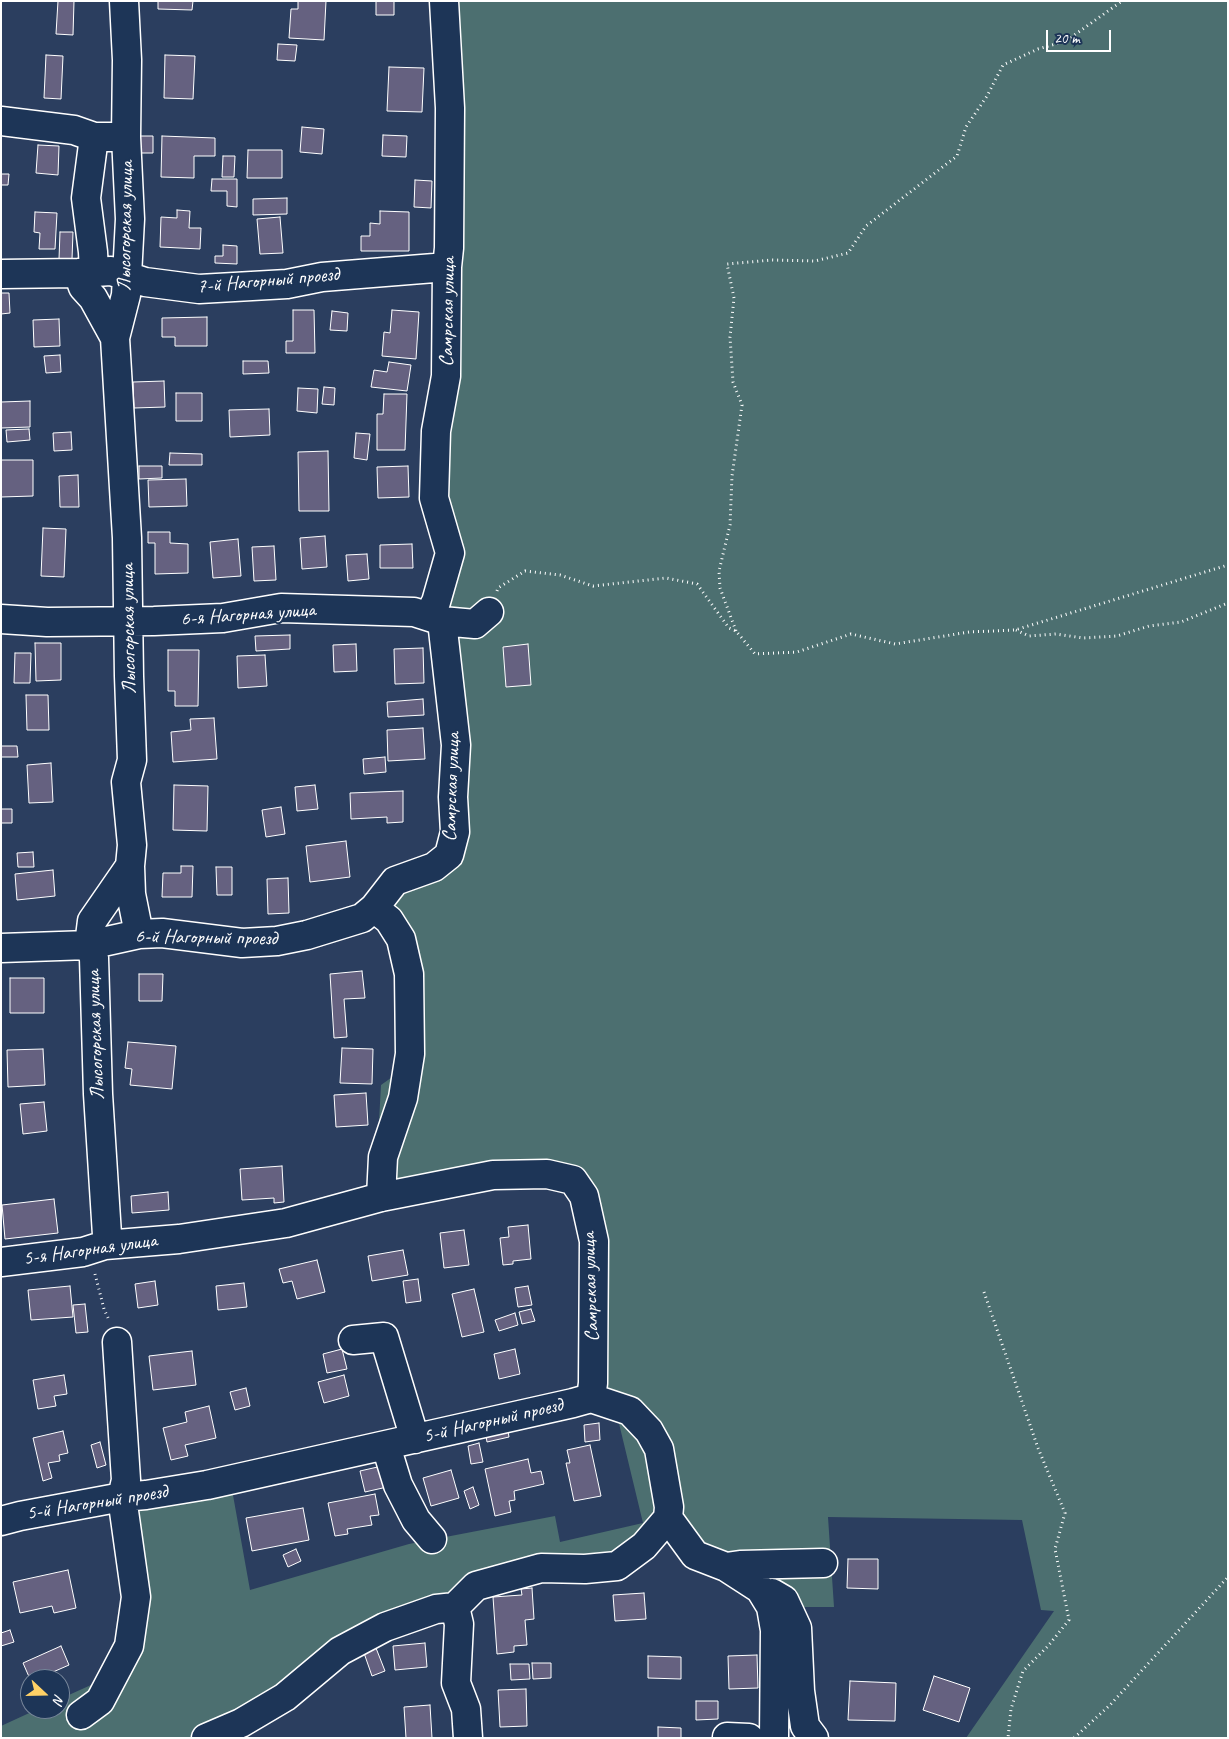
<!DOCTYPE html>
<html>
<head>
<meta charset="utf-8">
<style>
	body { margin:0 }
	#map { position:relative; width:1229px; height:1739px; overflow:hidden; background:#2b3e5f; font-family:Caveat,sans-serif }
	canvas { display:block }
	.frame { position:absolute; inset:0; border:2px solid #fff; pointer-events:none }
	.north { position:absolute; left:20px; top:1669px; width:50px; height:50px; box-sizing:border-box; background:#1d3557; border:1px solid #77869a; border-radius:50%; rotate:111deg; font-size:14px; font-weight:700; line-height:20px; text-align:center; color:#fff }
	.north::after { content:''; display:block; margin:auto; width:18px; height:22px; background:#ffd166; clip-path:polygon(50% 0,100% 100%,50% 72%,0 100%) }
	.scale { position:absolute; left:1046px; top:30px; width:65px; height:22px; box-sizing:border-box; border:2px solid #fff; border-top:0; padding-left:6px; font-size:15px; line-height:18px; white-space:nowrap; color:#fff; -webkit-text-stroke:4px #1d3557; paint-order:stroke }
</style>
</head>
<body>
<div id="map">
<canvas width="1229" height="1739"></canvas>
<div class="frame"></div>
<div class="north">N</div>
<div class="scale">20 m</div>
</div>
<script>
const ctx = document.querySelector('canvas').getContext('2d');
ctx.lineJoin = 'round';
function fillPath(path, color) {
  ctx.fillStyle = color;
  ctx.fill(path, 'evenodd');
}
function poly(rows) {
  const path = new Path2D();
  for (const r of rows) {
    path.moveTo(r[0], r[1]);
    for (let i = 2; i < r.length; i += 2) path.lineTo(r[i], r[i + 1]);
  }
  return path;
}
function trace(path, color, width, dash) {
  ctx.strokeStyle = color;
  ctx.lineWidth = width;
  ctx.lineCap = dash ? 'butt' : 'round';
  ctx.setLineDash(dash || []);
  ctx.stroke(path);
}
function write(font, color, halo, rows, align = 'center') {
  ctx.font = font + ' Caveat,sans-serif';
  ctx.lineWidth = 4;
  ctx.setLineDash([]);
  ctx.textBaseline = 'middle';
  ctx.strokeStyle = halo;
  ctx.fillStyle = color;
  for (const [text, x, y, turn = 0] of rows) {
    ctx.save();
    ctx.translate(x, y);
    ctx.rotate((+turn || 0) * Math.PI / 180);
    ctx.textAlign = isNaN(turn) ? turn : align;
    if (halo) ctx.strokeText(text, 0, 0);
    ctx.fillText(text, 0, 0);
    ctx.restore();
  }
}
const green = poly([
	[450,1,1228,1,1228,1738,966,1738,1054,1611,1041,1610,1022,1520,828,1517,834,1607,775,1607,680,1526,664,1447,599,1388,578,1200,569,1187,368,1187,378,1140,381,1085,395,1075,394,940,385,902,453,856,439,497],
	[616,1411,643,1433,660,1519,613,1557,541,1563,190,1738,1,1738,1,1726,38,1709,60,1709,60,1699,102,1680,125,1633,115,1509,231,1484,250,1590,409,1544,555,1516,560,1542,643,1523]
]);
const building = poly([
	[58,1,74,1,73,35,56,34,58,1],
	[158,1,193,1,192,10,158,9,158,1],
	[298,1,326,1,324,40,289,38,291,9,298,9,298,1],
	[376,1,394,1,394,15,376,15,376,1],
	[278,44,297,45,295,61,277,60,278,44],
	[46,55,63,56,61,99,44,98,46,55],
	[165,55,195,56,193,99,164,98,165,55],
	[389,67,424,68,422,112,387,111,389,67],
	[302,127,324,129,322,154,300,152,302,127],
	[383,135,407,136,406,157,382,156,383,135],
	[136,136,153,136,153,153,136,153,136,136],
	[162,136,215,138,215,156,194,156,194,178,161,177,162,136],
	[38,145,59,146,58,175,36,173,38,145],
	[248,150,282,150,282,178,247,178,248,150],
	[223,156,235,156,234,177,222,177,223,156],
	[1,174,9,174,8,185,1,185,1,174],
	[212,179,237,179,237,207,227,206,227,191,211,191,212,179],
	[415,180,432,181,431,208,414,207,415,180],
	[287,198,287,214,253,215,253,199,287,198],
	[177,210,190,211,189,228,201,228,200,249,160,247,161,217,177,218,177,210],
	[380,211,409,212,409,251,361,251,361,236,370,236,370,223,380,224,380,211],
	[35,212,57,213,55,249,39,249,40,233,34,232,35,212],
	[280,217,283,253,260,254,257,219,280,217],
	[60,232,73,232,72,259,59,259,60,232],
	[223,245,237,246,237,264,215,263,215,256,223,256,223,245],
	[1,293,9,293,10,313,1,314,1,293],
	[293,310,314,310,315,353,286,353,286,341,293,341,293,310],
	[392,310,419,312,416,359,382,356,384,332,390,333,392,310],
	[332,311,348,313,347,331,330,330,332,311],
	[207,317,207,346,175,346,175,337,162,337,162,318,207,317],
	[59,319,60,346,34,347,33,320,59,319],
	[60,355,61,372,46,373,44,356,60,355],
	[243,361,268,361,269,373,243,374,243,361],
	[389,362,411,365,407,391,371,387,374,370,387,372,389,362],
	[164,381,165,407,134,408,133,382,164,381],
	[324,387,335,388,334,405,322,404,324,387],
	[298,388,318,389,317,413,297,411,298,388],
	[176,393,202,393,202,421,176,421,176,393],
	[384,394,407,394,405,450,377,450,377,414,383,414,384,394],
	[30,401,30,427,1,428,1,402,30,401],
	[269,409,270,435,230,437,229,410,269,409],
	[29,429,30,440,7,442,6,430,29,429],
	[71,432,72,450,54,451,53,433,71,432],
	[356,433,370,434,367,460,354,458,356,433],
	[328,451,329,511,299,511,298,452,328,451],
	[170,453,202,454,202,465,169,465,170,453],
	[1,460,33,460,33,496,1,497,1,460],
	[139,466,162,466,162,478,139,479,139,466],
	[408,466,409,497,378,498,377,467,408,466],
	[78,475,79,507,60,507,59,476,78,475],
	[186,479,187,506,149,507,148,480,186,479],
	[43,528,66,529,64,577,41,576,43,528],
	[148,532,170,532,170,543,188,544,188,573,155,574,155,543,148,543,148,532],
	[325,536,327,567,302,569,300,538,325,536],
	[238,539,241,576,213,578,210,542,238,539],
	[412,544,413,568,380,568,380,545,412,544],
	[274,546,276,580,254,581,252,547,274,546],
	[367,554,369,579,348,581,346,555,367,554],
	[290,635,290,649,256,651,255,636,290,635],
	[35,643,61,643,61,680,36,681,35,643],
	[356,644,357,671,334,672,333,645,356,644],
	[528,644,531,685,506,687,503,647,528,644],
	[423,648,424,683,395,684,394,649,423,648],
	[168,650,199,650,198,706,175,706,175,691,168,691,168,650],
	[15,653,31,653,30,683,14,683,15,653],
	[265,655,267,686,238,688,237,656,265,655],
	[26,695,48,695,49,730,27,730,26,695],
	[423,699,424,715,388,717,387,702,423,699],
	[214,718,217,759,173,762,171,732,191,730,190,719,214,718],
	[423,728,425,759,388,761,387,730,423,728],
	[1,746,17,746,18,757,1,757,1,746],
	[385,757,386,772,364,774,363,759,385,757],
	[51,763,53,802,29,803,27,765,51,763],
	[174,785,208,786,207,831,173,830,174,785],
	[315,785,318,809,297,811,295,787,315,785],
	[403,791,403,822,387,823,387,817,351,819,350,793,403,791],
	[281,807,285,834,266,837,262,810,281,807],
	[1,809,12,809,12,823,1,823,1,809],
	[346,841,350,877,310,882,306,846,346,841],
	[33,852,34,867,18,867,17,853,33,852],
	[181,866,193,866,192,897,162,897,163,873,181,873,181,866],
	[216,867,232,867,232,895,217,895,216,867],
	[53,870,55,896,17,900,15,874,53,870],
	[288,878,289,913,268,914,267,879,288,878],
	[362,971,365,998,344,999,347,1037,334,1038,330,974,362,971],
	[139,974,163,974,162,1001,139,1001,139,974],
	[10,978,44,978,44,1013,10,1013,10,978],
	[128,1042,176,1046,172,1089,130,1085,132,1069,125,1068,128,1042],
	[342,1048,373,1049,372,1084,340,1083,342,1048],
	[43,1049,45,1085,8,1087,7,1050,43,1049],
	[366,1093,368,1125,336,1127,334,1095,366,1093],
	[44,1102,47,1131,23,1134,20,1104,44,1102],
	[282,1166,284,1202,274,1203,274,1198,242,1200,240,1169,282,1166],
	[168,1192,169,1210,132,1213,131,1196,168,1192],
	[54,1199,58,1233,5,1239,2,1205,54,1199],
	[528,1225,531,1259,513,1261,513,1264,503,1265,500,1238,509,1237,508,1227,528,1225],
	[464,1230,469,1265,444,1268,440,1233,464,1230],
	[403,1250,408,1275,372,1281,368,1256,403,1250],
	[317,1260,325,1292,297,1299,292,1281,283,1283,279,1269,317,1260],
	[418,1279,421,1301,406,1303,403,1281,418,1279],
	[155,1281,158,1305,138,1308,135,1284,155,1281],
	[244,1283,247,1307,218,1310,216,1286,244,1283],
	[70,1286,73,1317,31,1320,28,1290,70,1286],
	[528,1286,532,1305,518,1307,515,1288,528,1286],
	[474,1289,484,1332,462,1337,452,1294,474,1289],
	[85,1304,88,1332,76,1333,73,1305,85,1304],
	[531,1309,535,1321,522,1324,519,1312,531,1309],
	[515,1313,518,1325,499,1331,495,1320,515,1313],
	[342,1349,347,1369,327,1373,323,1354,342,1349],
	[515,1349,520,1374,499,1379,494,1354,515,1349],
	[192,1351,196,1385,153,1390,149,1356,192,1351],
	[64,1375,67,1394,54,1396,56,1406,38,1409,33,1380,64,1375],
	[344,1375,349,1396,324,1403,318,1382,344,1375],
	[246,1388,250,1406,235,1410,230,1392,246,1388],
	[209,1406,216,1438,185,1445,188,1456,171,1460,163,1428,187,1422,185,1412,209,1406],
	[599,1423,600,1440,585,1442,584,1425,599,1423],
	[507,1425,509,1437,487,1442,485,1430,507,1425],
	[63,1431,68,1453,59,1455,60,1461,48,1463,52,1478,43,1481,33,1438,63,1431],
	[100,1442,106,1465,97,1468,91,1445,100,1442],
	[479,1443,483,1462,471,1464,468,1446,479,1443],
	[590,1445,601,1496,574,1501,566,1463,570,1463,567,1450,590,1445],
	[528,1459,531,1473,541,1471,544,1484,514,1491,515,1500,509,1501,511,1512,495,1516,485,1469,528,1459],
	[382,1466,387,1487,365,1492,360,1471,382,1466],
	[451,1470,459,1498,431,1506,423,1478,451,1470],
	[473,1487,479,1505,470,1509,464,1491,473,1487],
	[375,1494,379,1515,370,1516,372,1525,347,1529,348,1534,335,1536,328,1503,375,1494],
	[303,1508,309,1540,252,1551,246,1518,303,1508],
	[296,1549,301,1561,288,1567,283,1555,296,1549],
	[848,1559,878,1559,878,1589,847,1588,848,1559],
	[68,1570,76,1608,54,1613,52,1606,20,1613,13,1582,68,1570],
	[532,1588,534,1619,525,1620,527,1645,514,1646,514,1652,497,1654,493,1597,522,1595,521,1589,532,1588],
	[644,1593,646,1619,615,1621,613,1595,644,1593],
	[10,1630,14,1642,1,1646,1,1633,10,1630],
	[425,1643,427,1667,395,1670,393,1646,425,1643],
	[61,1646,69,1665,37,1679,30,1679,23,1663,61,1646],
	[376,1648,385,1671,372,1676,364,1653,376,1648],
	[757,1655,758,1688,729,1689,728,1656,757,1655],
	[648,1656,681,1657,681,1679,648,1678,648,1656],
	[532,1663,551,1663,551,1678,533,1679,532,1663],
	[510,1664,529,1664,530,1679,511,1680,510,1664],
	[934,1676,970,1688,959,1722,923,1710,934,1676],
	[850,1681,896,1683,895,1721,848,1720,850,1681],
	[526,1689,527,1726,500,1727,498,1690,526,1689],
	[696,1701,718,1701,718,1719,696,1720,696,1701],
	[430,1705,432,1738,406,1738,404,1707,430,1705],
	[658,1727,681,1728,681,1738,658,1738,658,1727]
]);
const path = poly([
	[497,591,498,588,525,571,560,575,593,586,666,578,697,584,729,628,736,631,755,654,797,652,851,634,895,644,969,632,1015,630,1228,565],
	[1016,630,1029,636,1056,634,1083,638,1117,636,1149,626,1181,622,1228,603],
	[736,631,720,588,719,571,730,525,732,476,742,405,733,382,730,337,734,298,727,264,772,260,815,261,848,253,866,226,957,156,966,127,987,96,1003,65,1038,49,1066,41,1122,1],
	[95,1274,104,1309,109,1320],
	[984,1292,1038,1448,1065,1513,1055,1549,1069,1620,1048,1646,1023,1671,1011,1709,1008,1738],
	[1074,1738,1110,1705,1228,1577]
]);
const minor = poly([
	[1,121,74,130,94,137,112,137],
	[94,272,93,252,86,198,94,137],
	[78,273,83,287,93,298,115,338],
	[1,274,78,273,111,271,145,282,199,289,287,284,322,277,447,267],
	[429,615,436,602,450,553,434,498,436,431,446,376,447,267,449,248,450,108,444,1],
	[1,619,47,622,154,621,223,618,281,608,414,612,442,621,475,624,489,612],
	[130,866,131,894,139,934],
	[374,908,389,920,401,939,409,974,410,1054,403,1098,383,1157,381,1197],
	[1,948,89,945,139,934,162,933,242,943,277,941,307,935,362,918,374,908,395,881,434,867,449,855,455,832,453,797,456,745,442,621],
	[105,1245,107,1235,98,1094,94,958,89,945,92,921,130,866,132,845,126,782,132,760,129,676,127,538,115,338,126,295,130,219,126,137,127,60,124,1],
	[1,1262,83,1252,105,1245,179,1239,286,1223,381,1197,493,1175,547,1174,573,1180,584,1196,594,1241,593,1383,591,1398],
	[353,1340,384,1337,415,1439],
	[386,1446,398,1485,416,1520,432,1539],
	[668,1518,695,1555,726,1567,760,1589,771,1607,775,1630,774,1738],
	[1,1521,20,1516,122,1497,146,1495,207,1485,573,1403,591,1398,630,1411,649,1431,659,1449,669,1507,668,1518,644,1546,617,1566,585,1569,541,1568,476,1586,455,1607],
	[726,1567,740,1565,823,1563],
	[769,1594,772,1593,784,1600,797,1628,800,1691,805,1726,814,1738],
	[455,1607,459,1624,456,1683,466,1709,468,1738],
	[81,1715,100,1701,129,1646,136,1597,122,1497,126,1480,117,1342],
	[727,1737,749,1738],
	[206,1738,241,1723,285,1697,340,1651,385,1627,436,1609,455,1607]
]);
const streetNames = [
	["Лысогорская улица",126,226,-89],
	["7-й Нагорный проезд",268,281,-5],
	["Самрская улица",448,312,-89],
	["6-я Нагорная улица",248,615,-4],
	["Лысогорская улица",129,629,-91],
	["Самрская улица",452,787,-88],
	["6-й Нагорный проезд",206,938,1],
	["Лысогорская улица",96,1035,-92],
	["5-я Нагорная улица",90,1250,-8],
	["Самрская улица",591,1287,-92],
	["5-й Нагорный проезд",493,1421,-13],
	["5-й Нагорный проезд",97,1503,-9]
];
fillPath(green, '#4c6f70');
fillPath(building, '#656180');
trace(building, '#fff', 1);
trace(minor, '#fff', 31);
trace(path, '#fff', 3, [1, 4]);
trace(minor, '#1d3557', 28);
write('20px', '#fff', '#1d3557', streetNames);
</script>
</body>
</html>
